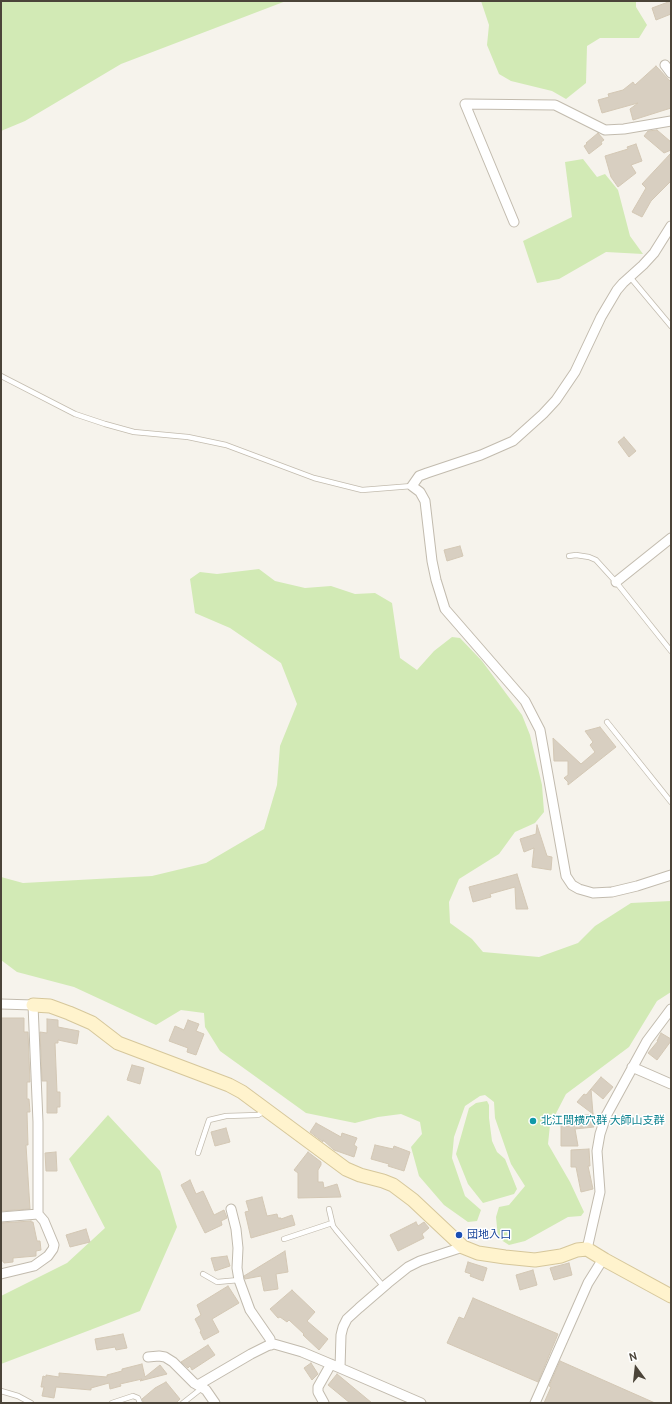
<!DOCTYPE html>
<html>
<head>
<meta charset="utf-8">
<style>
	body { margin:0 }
	#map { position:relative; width:672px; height:1404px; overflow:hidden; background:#f6f3ec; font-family:Cabin,sans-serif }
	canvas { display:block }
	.frame { position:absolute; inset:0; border:2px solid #4b4439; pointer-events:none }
	.north { position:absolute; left:616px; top:1348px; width:40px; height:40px; -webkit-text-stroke:3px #fff; paint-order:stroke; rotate:345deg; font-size:11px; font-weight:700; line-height:16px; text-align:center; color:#4b4439 }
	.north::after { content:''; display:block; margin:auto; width:14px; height:18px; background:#4b4439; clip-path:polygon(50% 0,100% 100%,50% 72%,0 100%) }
</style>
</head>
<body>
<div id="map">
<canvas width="672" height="1404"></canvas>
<div class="frame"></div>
<div class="north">N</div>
</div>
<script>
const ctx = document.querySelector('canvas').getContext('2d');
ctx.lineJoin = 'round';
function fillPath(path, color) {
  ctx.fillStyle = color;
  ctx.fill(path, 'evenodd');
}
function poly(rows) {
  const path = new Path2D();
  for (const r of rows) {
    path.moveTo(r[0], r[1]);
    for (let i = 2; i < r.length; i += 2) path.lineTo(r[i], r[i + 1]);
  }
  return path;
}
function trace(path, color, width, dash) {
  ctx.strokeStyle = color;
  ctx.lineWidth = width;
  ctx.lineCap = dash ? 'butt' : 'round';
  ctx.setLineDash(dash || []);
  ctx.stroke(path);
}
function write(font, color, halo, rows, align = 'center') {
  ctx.font = font + ' Cabin,"Noto Sans JP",sans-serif';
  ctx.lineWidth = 3;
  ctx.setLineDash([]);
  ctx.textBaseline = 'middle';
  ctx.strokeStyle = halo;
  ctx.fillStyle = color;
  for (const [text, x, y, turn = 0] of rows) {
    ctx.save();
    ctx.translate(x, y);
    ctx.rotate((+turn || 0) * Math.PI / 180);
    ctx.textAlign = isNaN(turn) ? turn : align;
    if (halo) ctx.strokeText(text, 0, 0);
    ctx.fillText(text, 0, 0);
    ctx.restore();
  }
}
const green = poly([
	[1,1,286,1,121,64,25,121,1,131],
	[481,1,636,1,636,7,647,25,639,38,600,38,587,46,586,83,566,99,552,91,511,81,499,74,487,45,489,25],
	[583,159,597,177,605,174,618,190,630,236,643,254,606,252,559,279,537,283,523,241,572,217,565,162],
	[259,569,275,581,305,588,331,586,355,594,375,593,392,603,400,658,417,670,434,651,452,637,460,638,482,661,522,715,530,735,542,785,544,812,535,823,515,832,499,854,459,879,449,902,450,923,472,939,483,952,539,957,578,943,595,926,631,903,671,901,671,992,657,1001,629,1047,566,1094,550,1125,548,1144,570,1182,584,1212,581,1216,568,1217,525,1241,509,1245,498,1238,496,1217,499,1207,509,1205,525,1186,511,1164,495,1118,494,1102,485,1095,480,1096,465,1106,454,1137,452,1158,465,1196,481,1210,477,1221,468,1222,444,1205,419,1176,411,1147,422,1134,420,1122,401,1114,378,1117,355,1123,306,1113,220,1051,205,1027,204,1013,181,1010,156,1025,74,987,17,972,1,960,1,877,23,883,152,876,206,863,264,829,277,785,280,746,297,704,281,663,230,628,195,613,190,579,200,572,217,574],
	[487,1101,489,1105,489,1118,492,1141,497,1152,505,1159,517,1189,514,1194,483,1203,468,1184,456,1154,469,1108,476,1103],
	[108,1115,160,1171,177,1227,140,1311,1,1364,1,1296,67,1263,105,1228,69,1159]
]);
const building = poly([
	[671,1,671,14,656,20,652,8,671,1],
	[656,66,671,82,671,108,633,120,630,109,638,103,602,113,598,100,609,97,608,94,623,90,633,82,635,85,656,66],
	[657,130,671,142,671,150,664,153,644,136,648,131,657,130],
	[598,133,604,140,601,142,602,144,589,154,584,146,587,144,586,143,598,133],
	[636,144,642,161,631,165,636,173,618,187,611,177,605,156,628,149,627,147,636,144],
	[671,153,671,181,651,201,642,217,632,212,646,188,642,184,671,153],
	[624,437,636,451,629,457,618,442,624,437],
	[460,546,463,556,447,561,444,550,460,546],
	[600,727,616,747,568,785,568,782,564,778,568,775,568,761,554,761,553,738,581,764,595,752,590,745,593,742,585,731,600,727],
	[537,825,547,856,552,857,551,870,532,867,534,848,524,852,520,839,536,834,537,825],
	[517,874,528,909,516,909,515,887,490,894,491,897,473,902,469,887,517,874],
	[1,1018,24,1018,24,1032,28,1032,30,1082,27,1082,27,1099,29,1099,30,1112,27,1112,28,1145,26,1145,30,1209,1,1211,1,1018],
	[47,1019,58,1020,58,1027,79,1031,77,1044,58,1040,58,1043,55,1043,57,1092,60,1092,60,1107,57,1107,57,1113,47,1113,47,1081,42,1081,40,1032,47,1033,47,1019],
	[188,1020,199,1024,196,1031,204,1034,196,1055,187,1052,188,1048,169,1041,175,1026,184,1030,188,1020],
	[661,1033,671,1039,671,1041,657,1060,648,1053,658,1041,657,1041,661,1033],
	[132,1065,144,1068,140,1084,127,1080,132,1065],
	[601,1077,613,1087,603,1099,591,1089,593,1114,577,1102,584,1094,586,1095,601,1077],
	[593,1114,594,1127,575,1129,578,1146,561,1146,561,1125,570,1126,569,1117,593,1114],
	[316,1123,341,1137,342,1133,357,1138,354,1145,357,1147,354,1157,334,1150,323,1140,323,1142,310,1132,316,1123],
	[226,1128,230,1142,215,1146,211,1132,226,1128],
	[375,1145,393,1149,394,1146,410,1152,404,1171,388,1166,389,1164,371,1159,375,1145],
	[589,1149,590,1166,588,1166,593,1189,581,1192,576,1167,571,1167,571,1150,589,1149],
	[56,1152,57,1171,46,1171,45,1153,56,1152],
	[308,1152,321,1162,321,1165,318,1170,318,1182,323,1182,324,1188,337,1184,341,1197,298,1198,298,1173,294,1170,308,1152],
	[190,1180,196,1194,203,1191,214,1215,224,1210,227,1218,221,1221,222,1225,205,1233,181,1185,190,1180],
	[262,1197,267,1216,277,1214,278,1218,281,1218,281,1219,292,1215,295,1225,251,1238,245,1212,249,1211,246,1201,262,1197],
	[31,1221,31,1222,33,1222,37,1241,40,1241,41,1250,36,1251,36,1256,13,1258,13,1262,4,1263,3,1261,1,1261,1,1223,31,1221],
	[416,1222,418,1226,424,1222,429,1228,422,1234,424,1238,398,1251,390,1235,416,1222],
	[86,1229,90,1242,70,1247,66,1235,86,1229],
	[285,1251,288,1272,276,1274,278,1289,264,1291,261,1276,245,1279,244,1276,285,1251],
	[227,1256,230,1266,215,1271,211,1258,227,1256],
	[468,1262,487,1268,483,1281,470,1276,471,1274,465,1272,468,1262],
	[569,1263,572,1275,554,1280,550,1268,569,1263],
	[533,1270,537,1285,520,1290,516,1275,533,1270],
	[228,1286,239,1303,212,1319,219,1332,204,1340,200,1332,201,1331,195,1319,201,1315,197,1305,228,1286],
	[292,1290,315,1312,307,1321,328,1339,319,1350,303,1335,304,1334,289,1320,287,1322,280,1317,278,1318,270,1309,292,1290],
	[473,1298,558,1334,538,1382,447,1343,459,1317,464,1319,473,1298],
	[123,1334,127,1348,116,1350,115,1347,97,1350,95,1339,123,1334],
	[208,1345,215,1355,192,1370,190,1366,188,1368,181,1362,208,1345],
	[560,1361,655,1403,544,1403,551,1387,549,1386,560,1361],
	[311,1363,318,1374,312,1380,304,1368,311,1363],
	[142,1364,145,1377,160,1365,167,1374,140,1381,142,1379,120,1384,121,1386,110,1389,109,1383,91,1388,91,1390,56,1387,54,1398,42,1396,44,1387,41,1387,43,1376,46,1377,46,1375,59,1377,59,1373,107,1377,107,1375,122,1371,122,1369,142,1364],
	[337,1374,372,1403,350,1403,328,1385,337,1374],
	[166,1382,180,1399,176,1403,144,1403,142,1399,155,1388,166,1382]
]);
const lane = poly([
	[630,277,671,326],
	[1,376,75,414,105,424,134,432,188,437,226,445,314,478,362,490,412,486],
	[569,556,576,555,589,557,596,560,616,582,671,651],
	[607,722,671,802],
	[198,1153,209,1120,226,1116,258,1115,265,1111],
	[329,1209,333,1226,336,1230,384,1287],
	[284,1239,332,1223],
	[203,1274,217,1282,239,1280],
	[1,1391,18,1396,31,1403],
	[112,1403,133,1396,138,1398,140,1403],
	[183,1403,202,1388]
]);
const street = poly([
	[665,65,671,73],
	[514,222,465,104,555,105,605,130,624,129,671,121],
	[671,226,654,253,643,265,623,283,617,290,601,317,575,372,556,400,543,414,513,441,481,455,427,473,419,476,412,486,420,492,425,501,432,561,436,580,445,609,525,701,540,730,566,876,572,885,579,889,593,893,612,892,637,886,671,875],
	[616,582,671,538],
	[1,1004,33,1005,38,1122,38,1214,44,1221,54,1245,53,1249,48,1256,34,1266,1,1274],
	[632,1067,671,1084],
	[231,1209,236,1229,238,1248,237,1268,239,1280,250,1310,270,1339,271,1345],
	[1,1217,38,1214],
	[587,1249,600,1192,597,1151,600,1134,606,1116,647,1041,671,1009],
	[148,1357,159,1356,165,1357,173,1362,194,1383,206,1390,215,1403],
	[198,1385,251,1354,267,1346,274,1344,302,1352,340,1368],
	[324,1403,318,1392,318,1387,331,1364],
	[421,1403,340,1368,341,1335,343,1327,347,1319,359,1308,388,1283,408,1267,420,1261,463,1247],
	[535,1403,588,1283,603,1259]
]);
const secondary = poly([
	[33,1005,50,1006,69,1013,92,1023,118,1043,229,1085,242,1092,346,1169,360,1175,383,1181,393,1185,413,1200,463,1247,478,1253,505,1257,535,1260,561,1256,577,1250,587,1249,605,1260,671,1296]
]);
const markers = [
	[533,1121,4,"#0f9aa8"],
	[459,1235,4,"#1a4fb4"]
];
const cultureNames = [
	["北江間横穴群 大師山支群",541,1121]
];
const transitNames = [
	["団地入口",467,1235]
];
fillPath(green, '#d2eab5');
fillPath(building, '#d8cfc1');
trace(building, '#d3c7b4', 1);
trace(lane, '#c2bbae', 6);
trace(street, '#c2bbae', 11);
trace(secondary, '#d6c79b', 15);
trace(lane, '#fff', 4.5);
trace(street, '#fff', 9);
trace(secondary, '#fff3cd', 13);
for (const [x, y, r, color] of markers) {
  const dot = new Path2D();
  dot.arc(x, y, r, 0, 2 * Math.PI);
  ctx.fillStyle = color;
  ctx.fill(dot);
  trace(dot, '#fff', 1.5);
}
write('11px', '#0d838f', '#fff', cultureNames, 'left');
write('11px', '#164399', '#fff', transitNames, 'left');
</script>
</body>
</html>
